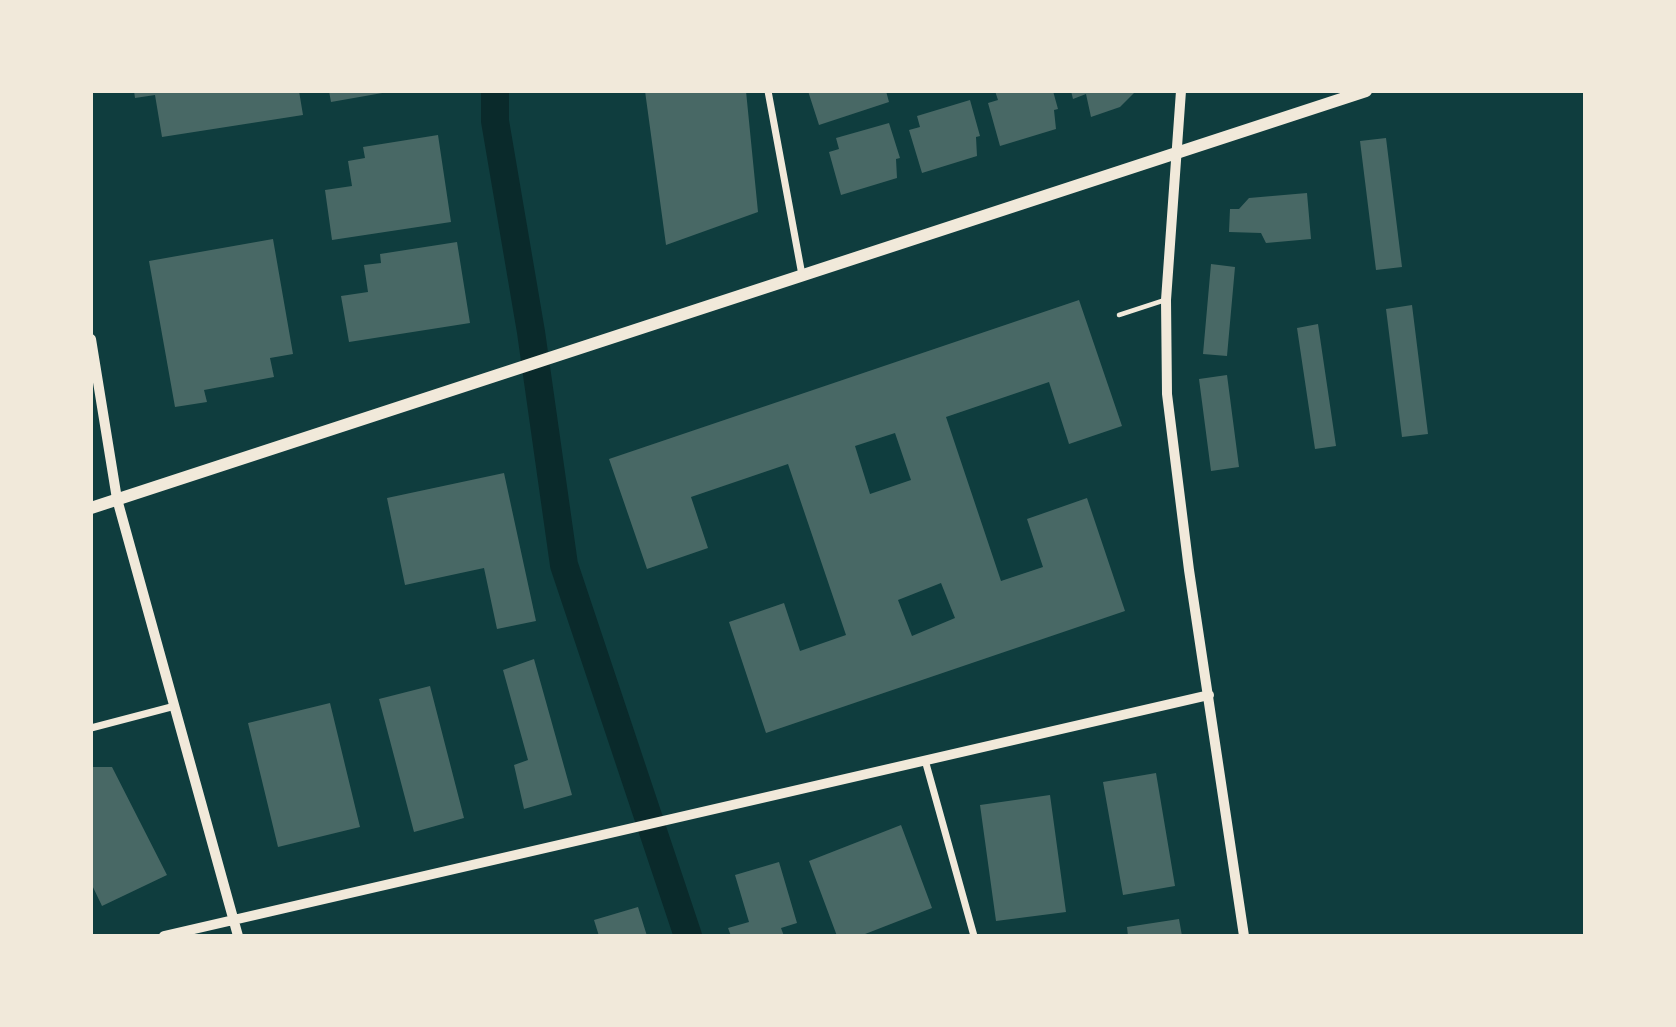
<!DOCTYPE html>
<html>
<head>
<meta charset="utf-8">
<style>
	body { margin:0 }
	#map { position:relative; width:1676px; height:1027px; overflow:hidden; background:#0f3d3e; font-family:"Alegreya Sans",sans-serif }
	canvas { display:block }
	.frame { position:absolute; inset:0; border:93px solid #f1e9da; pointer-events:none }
</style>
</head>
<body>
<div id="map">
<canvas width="1676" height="1027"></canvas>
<div class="frame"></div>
</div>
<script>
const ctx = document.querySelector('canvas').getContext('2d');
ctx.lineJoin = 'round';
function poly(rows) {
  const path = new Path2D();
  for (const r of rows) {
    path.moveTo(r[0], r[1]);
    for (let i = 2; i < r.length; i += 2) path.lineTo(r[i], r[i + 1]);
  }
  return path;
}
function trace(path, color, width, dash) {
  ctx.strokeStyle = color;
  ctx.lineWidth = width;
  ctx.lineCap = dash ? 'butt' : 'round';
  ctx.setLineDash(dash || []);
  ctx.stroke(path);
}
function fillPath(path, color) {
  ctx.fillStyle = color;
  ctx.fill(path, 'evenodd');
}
const river = poly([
	[495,91,495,121,531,332,564,565,688,936]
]);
const building = poly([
	[134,91,299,91,303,115,162,137,155,95,135,98],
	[329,91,388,91,388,92,331,102],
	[645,91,746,91,758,212,666,245],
	[808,91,886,91,889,102,819,125],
	[995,91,1053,91,1058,109,1054,110,1056,129,1000,146,988,103,998,100],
	[1071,91,1136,91,1120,107,1091,117,1086,94,1073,99],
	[970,100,980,136,976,137,977,156,922,173,909,130,920,127,917,116],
	[889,123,900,158,896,159,897,178,841,195,829,152,839,149,836,138],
	[438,135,451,222,332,240,325,190,352,186,348,161,365,158,363,147],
	[1386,138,1402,267,1376,270,1360,141],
	[1307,193,1311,239,1266,243,1261,233,1229,232,1230,209,1239,209,1249,198],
	[273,239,293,354,270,358,274,377,204,390,207,402,175,407,149,261],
	[457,242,470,323,349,342,341,296,368,292,364,265,381,263,380,254],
	[1211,264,1235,267,1227,356,1203,354],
	[1079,300,1122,426,1069,444,1049,382,946,417,1001,581,1043,567,1027,519,1087,498,1125,611,766,733,729,622,784,603,800,651,846,635,788,464,691,497,708,548,647,569,609,459],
	[895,433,911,480,870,494,855,446],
	[941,583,955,618,912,636,898,600],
	[1412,305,1428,434,1402,437,1386,309],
	[1318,324,1336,446,1315,449,1297,328],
	[1227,375,1239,467,1211,471,1199,379],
	[504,473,536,621,497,629,484,568,405,585,387,498],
	[534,659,572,795,524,809,514,765,528,760,503,670],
	[430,686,464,818,414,832,379,699],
	[330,703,360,827,278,847,248,723],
	[91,767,112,767,167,875,102,906,91,883],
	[1156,773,1175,886,1123,895,1103,782],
	[1050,795,1066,912,996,921,980,805],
	[901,825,932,908,860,936,837,936,809,861],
	[779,862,797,923,781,928,784,936,731,936,728,928,749,922,735,875],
	[638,907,647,936,599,936,594,920],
	[1179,919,1182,936,1128,936,1127,927]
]);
const service = poly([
	[1119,315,1165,300]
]);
const minor = poly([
	[768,91,802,275],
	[91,728,175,706],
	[925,760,974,936]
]);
const tertiary = poly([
	[1181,91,1166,300,1167,394,1189,570,1244,936],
	[91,339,117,499,238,936],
	[164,936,1209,695]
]);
const secondary = poly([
	[91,508,1366,91]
]);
trace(river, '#0a2a2b', 28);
fillPath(building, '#486865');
trace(service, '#f1e9da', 4.5);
trace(minor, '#f1e9da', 7);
trace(tertiary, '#f1e9da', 10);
trace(secondary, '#f1e9da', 12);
</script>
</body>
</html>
